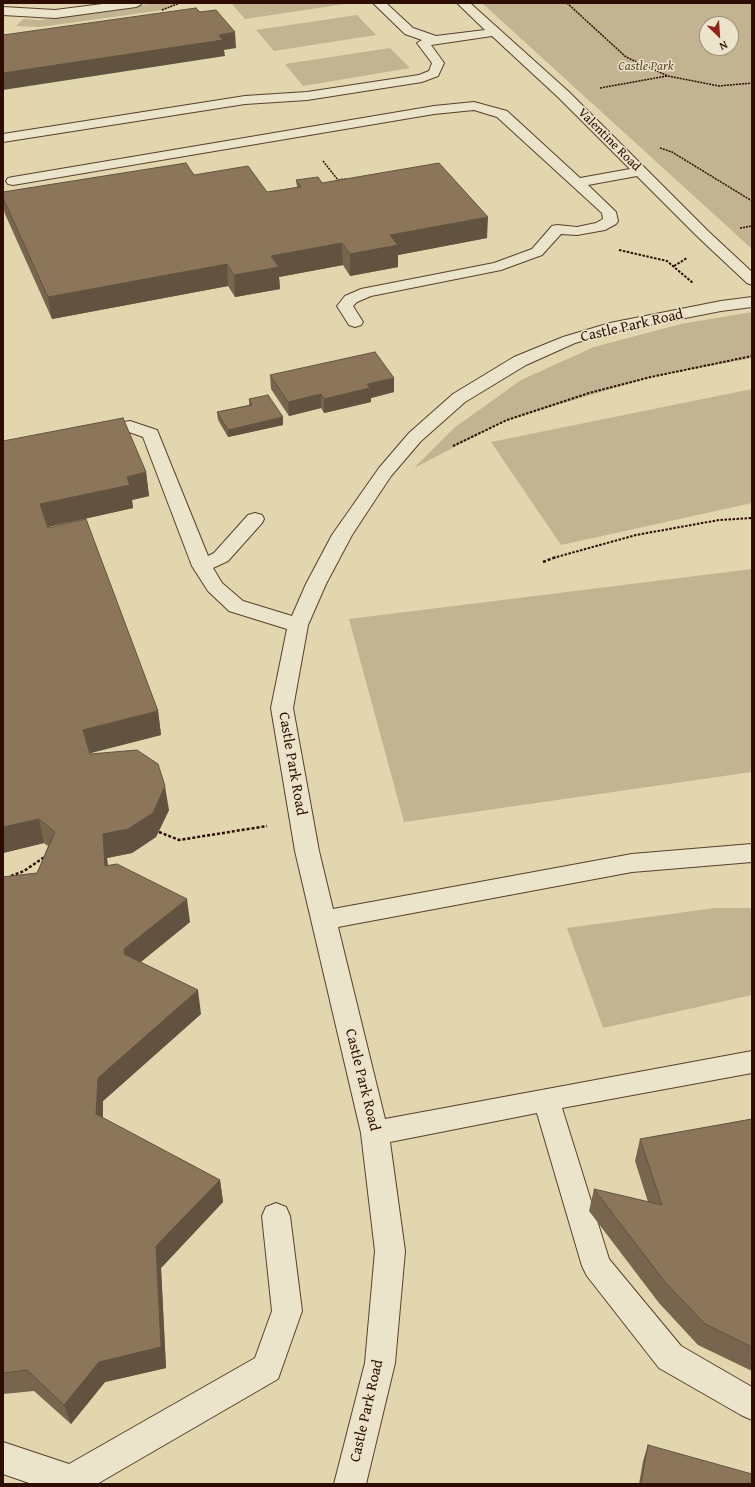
<!DOCTYPE html>
<html>
<head>
<meta charset="utf-8">
<style>
	body { margin:0 }
	#map { position:relative; width:755px; height:1487px; overflow:hidden; background:#e1d6ae; font-family:"Gentium Book Plus",serif }
	canvas { display:block }
	.frame { position:absolute; inset:0; border:4px solid #2d0d00; pointer-events:none }
	.north { position:absolute; left:699px; top:16px; width:40px; height:40px; box-sizing:border-box; background:#ece4ca; border:1px solid #a08e79; border-radius:50%; rotate:155deg; font-size:11px; font-weight:700; line-height:16px; text-align:center; color:#2d0d00 }
	.north::after { content:''; display:block; margin:auto; width:14px; height:18px; background:#8f2418; clip-path:polygon(50% 0,100% 100%,50% 72%,0 100%) }
</style>
</head>
<body>
<div id="map">
<canvas width="755" height="1487"></canvas>
<div class="frame"></div>
<div class="north">N</div>
</div>
<script>
const ctx = document.querySelector('canvas').getContext('2d');
ctx.lineJoin = 'round';
function fillPath(path, color) {
  ctx.fillStyle = color;
  ctx.fill(path, 'evenodd');
}
function poly(rows) {
  const path = new Path2D();
  for (const r of rows) {
    path.moveTo(r[0], r[1]);
    for (let i = 2; i < r.length; i += 2) path.lineTo(r[i], r[i + 1]);
  }
  return path;
}
function trace(path, color, width, dash) {
  ctx.strokeStyle = color;
  ctx.lineWidth = width;
  ctx.lineCap = dash ? 'butt' : 'round';
  ctx.setLineDash(dash || []);
  ctx.stroke(path);
}
function write(font, color, halo, rows, align = 'center') {
  ctx.font = font + ' "Gentium Book Plus",serif';
  ctx.lineWidth = 3;
  ctx.setLineDash([]);
  ctx.textBaseline = 'middle';
  ctx.strokeStyle = halo;
  ctx.fillStyle = color;
  for (const [text, x, y, turn = 0] of rows) {
    ctx.save();
    ctx.translate(x, y);
    ctx.rotate((+turn || 0) * Math.PI / 180);
    ctx.textAlign = isNaN(turn) ? turn : align;
    if (halo) ctx.strokeText(text, 0, 0);
    ctx.fillText(text, 0, 0);
    ctx.restore();
  }
}
const green = poly([
	[155,3,180,3,164,10,40,27,16,26,23,19,39,20],
	[231,3,344,3,345,4,245,19],
	[482,3,752,3,752,249],
	[707,24,731,24,731,48,707,48],
	[357,15,376,35,274,51,256,30],
	[390,48,410,68,303,86,285,64],
	[752,312,752,358,651,377,507,420,414,468,454,428,521,380,594,347,681,324],
	[752,389,752,503,561,545,491,442],
	[752,569,752,772,404,822,349,619],
	[715,908,752,908,752,995,603,1028,567,928]
]);
const pathFar2 = poly([
	[567,3,626,57,668,76,719,86,752,83],
	[162,10,180,3],
	[600,88,667,76],
	[660,148,672,152,752,201],
	[323,161,338,180,345,179],
	[740,228,752,226]
]);
const pathFar1 = poly([
	[619,250,667,261,693,283],
	[674,266,687,258],
	[453,446,507,420,589,393,651,377,752,356],
	[553,558,636,535,719,520,752,518]
]);
const path = poly([
	[543,562,556,557],
	[159,832,179,840,267,826],
	[11,876,24,871,46,856]
]);
const minor = poly([
	[110,3,142,3,140,5,136,7,55,18,3,15,3,7,55,10,110,3],
	[373,3,386,3,413,28,436,36,485,30,457,3,470,3,569,92,709,232,752,272,752,285,747,283,699,238,637,176,588,185,616,212,618,221,616,224,605,230,577,235,561,234,542,255,501,270,371,296,357,302,353,306,363,322,361,325,355,327,349,325,337,306,345,296,361,289,494,263,532,249,552,226,557,225,577,227,596,223,603,219,602,213,497,117,474,110,434,114,13,185,8,184,6,181,8,178,13,177,434,106,474,102,507,111,580,178,630,169,559,98,492,36,431,45,444,63,438,76,422,82,307,100,245,104,3,142,3,134,245,96,307,92,419,75,429,71,432,63,417,43,422,40,405,34,373,3],
	[752,297,752,307,721,311,613,332,575,343,526,365,465,402,421,441,391,476,375,500,352,535,326,584,308,625,293,708,319,851,333,909,632,854,752,844,752,862,632,872,338,927,385,1119,752,1051,752,1073,562,1108,609,1259,681,1346,752,1387,752,1420,741,1415,659,1368,587,1276,582,1266,537,1113,390,1142,405,1251,395,1363,366,1484,334,1484,365,1363,375,1251,361,1133,295,851,271,708,287,629,229,611,208,591,192,566,143,437,129,432,97,437,91,436,88,432,91,428,130,421,157,430,208,556,214,553,248,515,255,513,262,515,264,519,262,523,228,561,213,568,222,583,243,601,292,616,306,584,332,535,379,468,409,433,453,394,514,357,563,337,610,323,721,301,752,297],
	[276,1203,286,1207,290,1216,302,1311,278,1379,97,1484,32,1484,3,1474,3,1442,69,1464,255,1358,272,1311,262,1216,266,1207,276,1203]
]);
const wall = poly([
	[194,175,267,192,297,187,296,180,322,183,487,238,398,255,398,267,350,276,343,265,279,277,280,289,235,297,228,286,52,319,5,214,3,205,3,198],
	[270,375,394,392,371,398,371,402,324,413,321,408,289,416,271,389],
	[249,399,283,425,228,437,218,420,217,412,249,405],
	[3,441,146,472,149,496,132,500,133,508,47,527,158,711,161,735,90,753,90,754,169,810,156,837,132,853,107,858,108,865,190,922,141,962,201,1014,103,1101,103,1118,220,1180,223,1202,161,1268,166,1368,105,1382,71,1424,34,1391,3,1394,3,877,37,873,48,846,44,843,3,853],
	[752,1119,752,1371,698,1345,659,1303,589,1211,594,1189,648,1202,635,1161,640,1139],
	[648,1445,752,1484,639,1484,643,1461]
]);
const shadedWall = poly([
	[235,32,236,48,224,50,225,56,3,90,3,73],
	[488,217,487,238,398,255,398,267,350,276,350,254,390,235],
	[342,243,343,265,279,277,280,289,235,297,234,275,271,256],
	[227,264,228,286,52,319,48,297],
	[394,378,394,392,371,398,371,402,324,413,324,399,367,384],
	[321,394,321,408,289,416,288,402],
	[283,417,283,425,228,437,228,430],
	[146,472,149,496,132,500,133,508,44,528,40,504,127,477],
	[158,711,161,735,87,754,83,730],
	[165,786,169,810,156,837,132,853,107,858,109,890,105,866,103,834],
	[39,819,44,843,3,853,3,827],
	[187,899,190,922,128,972,124,949],
	[198,990,201,1014,103,1101,102,1137,96,1114,98,1078],
	[220,1180,223,1202,161,1268,166,1368,105,1382,71,1424,64,1405,156,1246]
]);
const building = poly([
	[196,8,200,12,216,10,235,32,219,35,223,40,3,73,3,35,196,8],
	[186,163,194,175,248,166,267,192,301,187,296,180,318,177,322,183,439,163,488,217,390,235,398,245,350,254,342,243,271,256,279,267,234,275,227,264,48,297,3,198,3,192,186,163],
	[375,352,394,378,367,384,370,388,324,399,321,394,288,402,270,375,375,352],
	[268,395,283,417,228,430,217,412,252,405,249,399,268,395],
	[123,418,146,472,127,477,130,485,40,504,48,528,86,519,158,711,83,730,90,754,137,750,158,764,165,786,153,813,128,829,103,834,105,866,117,864,187,899,124,949,124,954,198,990,98,1078,96,1114,220,1180,156,1246,161,1347,99,1362,64,1405,27,1370,3,1373,3,877,37,873,55,832,39,819,3,827,3,441,123,418],
	[752,1119,752,1347,705,1324,665,1282,594,1189,662,1205,640,1139,752,1119],
	[648,1445,752,1474,752,1484,641,1484,648,1445]
]);
const farParknames = [
	["Castle Park",646,67]
];
const farStreetnames = [
	["Valentine Road",609,140,45]
];
const streetNames = [
	["Castle Park Road",632,326,-13],
	["Castle Park Road",292,764,80],
	["Castle Park Road",362,1080,76],
	["Castle Park Road",367,1411,-77]
];
fillPath(green, '#c2b490');
trace(minor, '#5a3f2c', 2);
trace(pathFar2, '#2d0d00', 1.5, [2, 1]);
trace(pathFar1, '#2d0d00', 2, [2.5, 1.5]);
trace(path, '#2d0d00', 2.5, [3, 2]);
fillPath(minor, '#ece4ca');
fillPath(wall, '#78654d');
fillPath(shadedWall, '#61533f');
fillPath(building, '#8b765a');
trace(building, '#61533f', 1);
write('italic 13px', '#614732', '#ece4ca', farParknames);
write('13px', '#2d0d00', '#ece4ca', farStreetnames);
write('15px', '#2d0d00', '#ece4ca', streetNames);
</script>
</body>
</html>
